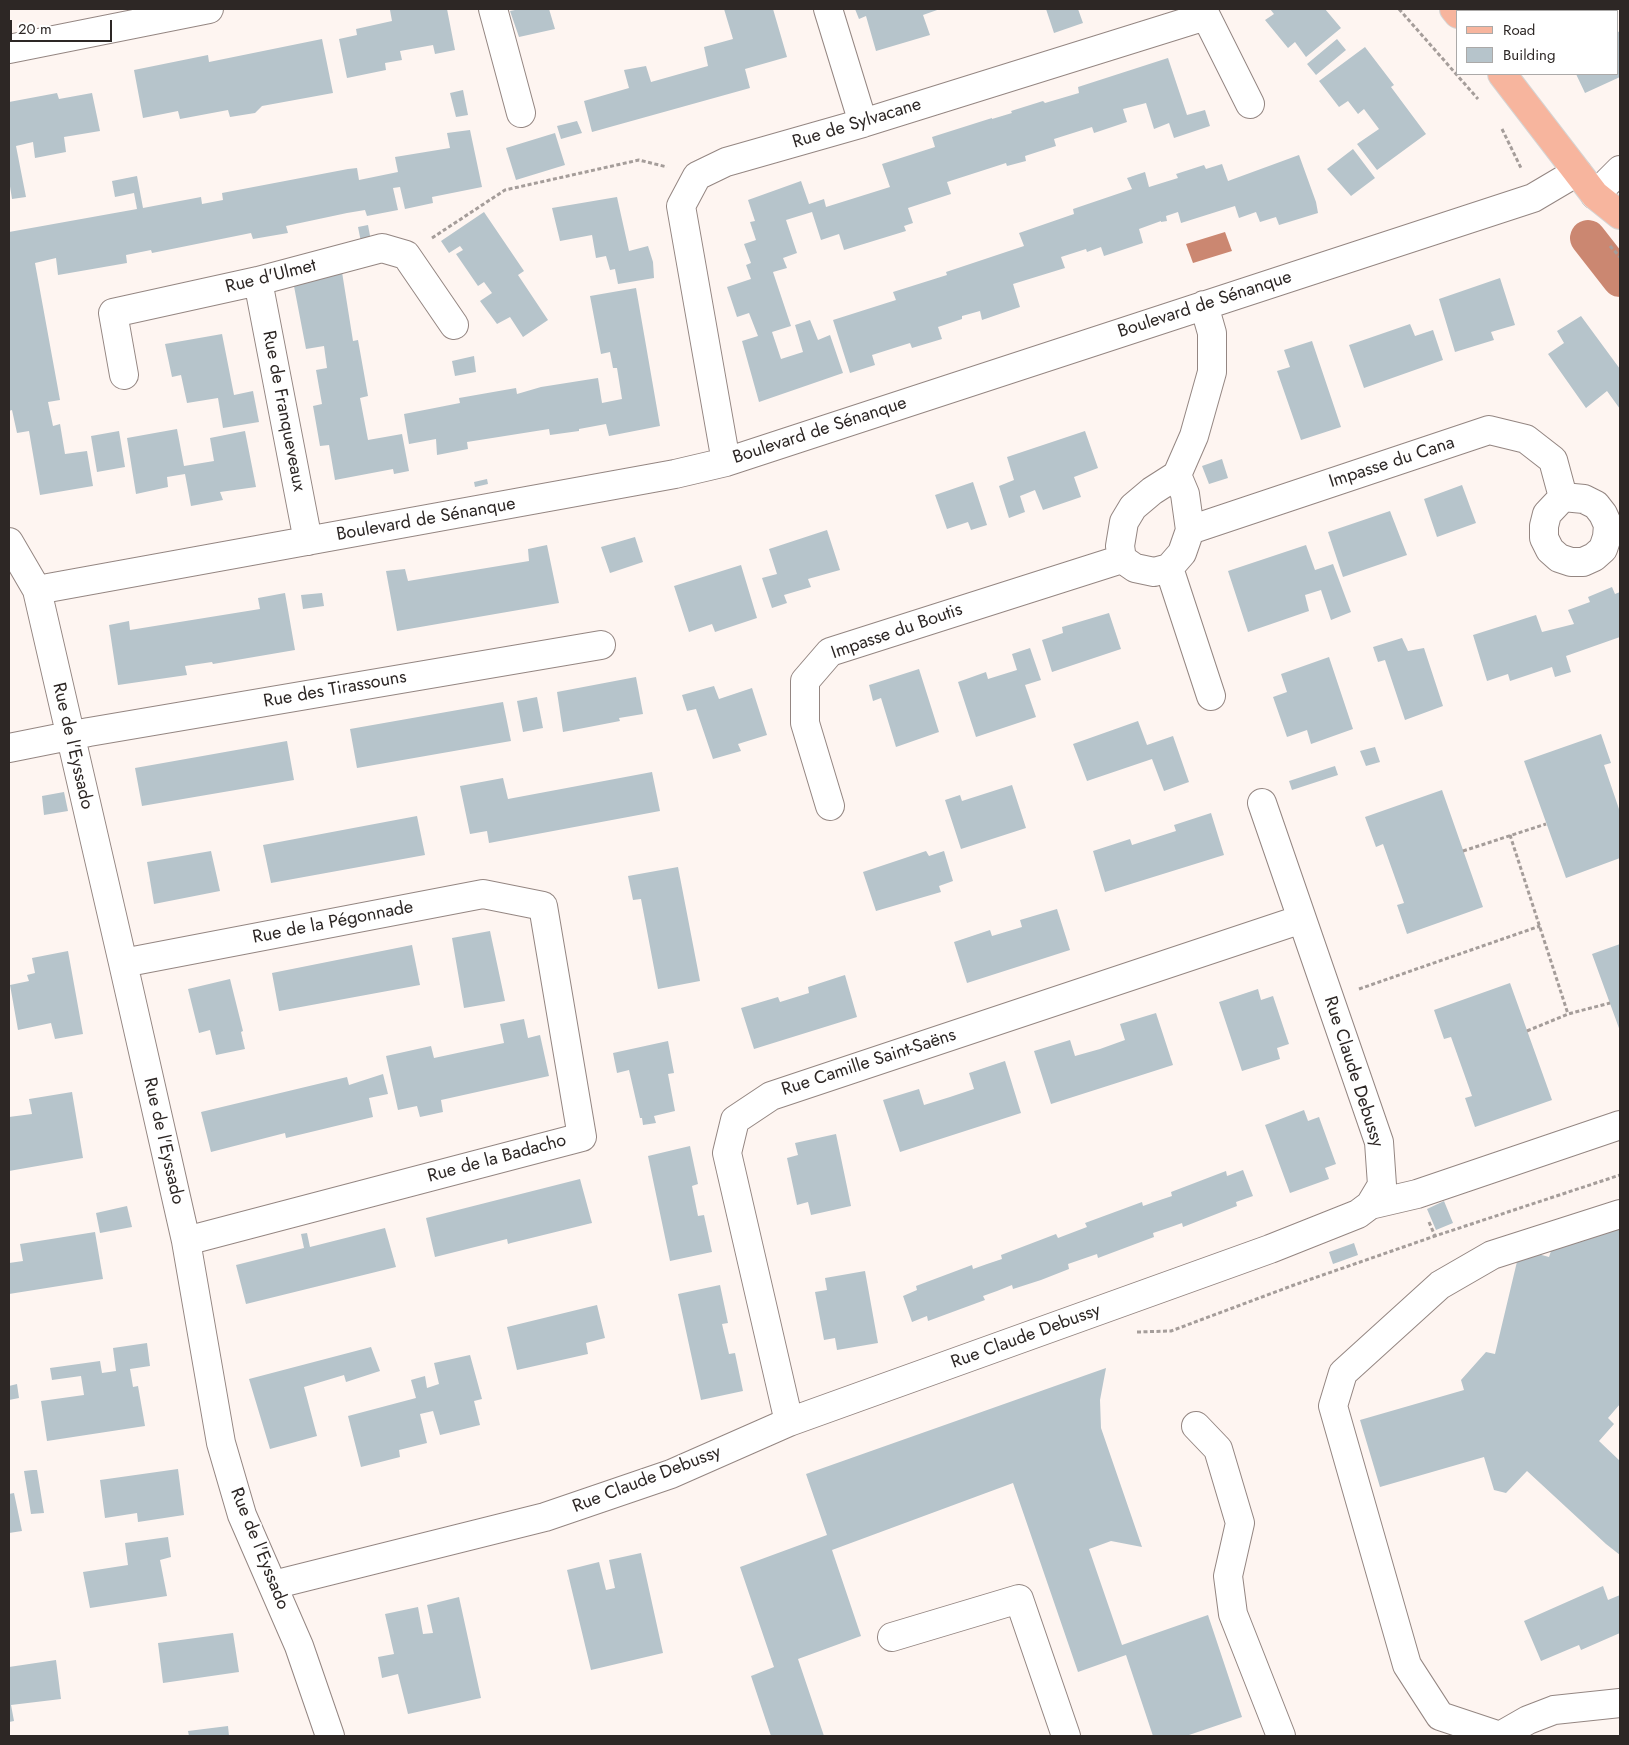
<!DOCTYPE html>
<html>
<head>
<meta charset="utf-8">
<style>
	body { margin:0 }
	#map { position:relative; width:1629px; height:1745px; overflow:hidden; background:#fef5f1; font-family:Jost,sans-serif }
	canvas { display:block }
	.frame { position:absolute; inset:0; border:10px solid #2d2725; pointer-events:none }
	.legend { position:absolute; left:1456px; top:10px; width:162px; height:65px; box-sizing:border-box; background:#fff; border:1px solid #aba9a8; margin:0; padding:6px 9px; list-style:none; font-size:15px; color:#2d2725 }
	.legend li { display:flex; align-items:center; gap:10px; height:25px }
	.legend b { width:25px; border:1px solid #aba9a8 }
	.scale { position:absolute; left:10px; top:20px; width:102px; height:22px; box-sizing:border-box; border:2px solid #2d2725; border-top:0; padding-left:6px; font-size:15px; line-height:18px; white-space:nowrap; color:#2d2725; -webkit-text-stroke:4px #fff; paint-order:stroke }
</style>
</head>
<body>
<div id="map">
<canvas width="1629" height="1745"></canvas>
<div class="frame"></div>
<ul class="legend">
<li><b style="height:6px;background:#f7b59e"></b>Road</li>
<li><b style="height:14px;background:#b6c4cb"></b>Building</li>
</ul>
<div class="scale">20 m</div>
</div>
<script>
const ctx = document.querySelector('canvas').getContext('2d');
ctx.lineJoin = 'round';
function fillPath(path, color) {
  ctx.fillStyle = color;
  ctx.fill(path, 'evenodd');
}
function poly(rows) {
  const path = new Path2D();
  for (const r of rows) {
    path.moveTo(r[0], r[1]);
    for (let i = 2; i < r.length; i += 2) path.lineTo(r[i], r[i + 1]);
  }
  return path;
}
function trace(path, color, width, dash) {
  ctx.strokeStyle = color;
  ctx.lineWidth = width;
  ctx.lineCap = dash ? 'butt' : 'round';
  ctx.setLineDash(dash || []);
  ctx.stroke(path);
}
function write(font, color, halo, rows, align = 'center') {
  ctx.font = font + ' Jost,sans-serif';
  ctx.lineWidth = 4;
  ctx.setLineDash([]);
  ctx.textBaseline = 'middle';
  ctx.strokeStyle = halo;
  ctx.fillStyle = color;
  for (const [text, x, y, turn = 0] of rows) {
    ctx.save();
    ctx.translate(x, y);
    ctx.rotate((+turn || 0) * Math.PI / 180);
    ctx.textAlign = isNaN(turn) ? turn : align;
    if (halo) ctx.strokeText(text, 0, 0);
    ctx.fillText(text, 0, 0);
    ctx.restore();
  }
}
const water = poly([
	[1225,232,1232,251,1193,263,1186,244]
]);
const canal = poly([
	[1588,238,1620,279]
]);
const building = poly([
	[397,9,447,9,455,50,435,54,433,45,400,51,402,60,385,63,386,70,347,78,339,39,357,35,356,29,392,21,390,10],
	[520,9,549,9,555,29,519,37,510,11],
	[724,9,773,9,787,57,745,69,750,88,592,132,584,101,629,88,624,70,646,66,651,82,708,66,704,47,733,39],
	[855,9,940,9,923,15,930,35,876,51,866,16,859,19],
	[1046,9,1078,9,1083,23,1054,33],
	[1270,9,1325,9,1341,28,1306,57,1295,42,1288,48,1265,20,1274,14],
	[1620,31,1620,77,1585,93,1576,74,1618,74,1618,32],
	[322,39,333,93,262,106,255,113,230,117,228,110,180,119,178,111,143,118,134,70,208,55,209,62],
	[1337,39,1346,50,1316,75,1307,64],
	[1365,47,1394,85,1391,87,1426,134,1377,170,1357,144,1379,129,1364,109,1358,114,1348,101,1339,107,1319,81],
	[1168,58,1187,115,1205,110,1210,126,1174,138,1169,123,1154,129,1146,103,1123,109,1127,122,1094,133,1092,127,1054,139,1056,146,1025,156,1026,161,1007,166,1006,163,947,182,951,194,908,208,913,223,904,226,906,231,844,250,839,234,821,240,812,212,786,220,797,253,783,258,787,268,773,272,791,326,772,332,781,359,803,352,795,325,810,320,818,340,830,335,843,373,759,402,742,341,758,336,749,313,737,317,727,287,751,279,746,265,751,263,744,244,756,240,750,222,755,221,748,200,801,181,809,204,824,199,826,207,890,187,882,164,935,147,932,137,992,118,992,119,1012,113,1011,111,1043,101,1045,103,1079,93,1078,87],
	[463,90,468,115,456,117,450,93],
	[57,93,59,99,92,93,100,131,64,137,66,152,35,158,33,142,16,146,26,197,12,199,9,180,9,102],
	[577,121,582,133,561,139,557,126],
	[470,130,482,187,432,197,433,203,405,209,400,187,393,188,398,210,367,216,365,210,347,213,286,226,288,233,253,239,251,233,152,253,151,250,126,255,127,263,58,275,56,258,35,263,60,400,48,402,53,426,60,424,65,454,87,451,93,486,40,495,29,431,17,433,12,410,9,411,9,232,137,209,134,193,115,197,112,181,137,176,143,208,201,197,202,204,223,200,222,193,348,169,357,168,359,180,398,172,395,157,450,148,447,133],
	[555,133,565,165,516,180,506,148],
	[1353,149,1375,178,1351,196,1327,169],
	[1299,155,1316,202,1318,213,1279,225,1276,217,1260,222,1256,212,1239,218,1235,206,1181,223,1178,212,1166,216,1167,221,1161,222,1161,221,1139,229,1143,243,1104,256,1101,247,1087,252,1086,249,1061,257,1065,268,1013,284,1020,307,982,320,980,311,962,316,962,319,938,327,942,339,912,348,910,343,872,355,875,365,850,373,833,320,896,300,893,292,947,275,946,272,1024,246,1019,233,1074,214,1073,209,1132,189,1127,178,1145,172,1149,187,1178,178,1176,174,1204,165,1206,169,1222,164,1228,181],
	[617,197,629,251,648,246,653,262,654,278,618,284,615,269,610,270,606,256,596,258,592,235,560,241,552,208],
	[484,212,524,271,518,275,548,320,523,337,510,317,497,324,480,301,492,293,484,282,478,286,456,254,463,250,460,246,449,253,441,241],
	[368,225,371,241,361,242,358,227],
	[342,272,353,341,358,340,368,396,360,398,368,440,402,434,409,471,394,474,393,469,335,480,329,445,320,446,313,406,322,404,316,370,327,368,324,346,306,349,293,281],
	[1500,278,1515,325,1491,332,1494,340,1455,352,1439,299],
	[636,288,660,426,609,436,606,424,579,429,579,431,550,435,549,429,467,442,468,449,437,455,436,439,409,444,404,414,460,403,459,398,516,388,517,394,541,387,598,378,602,403,622,399,617,368,613,368,610,352,601,354,590,296],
	[1581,316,1620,369,1620,409,1607,391,1586,408,1548,354,1564,343,1557,331],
	[1410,324,1415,336,1433,330,1443,360,1364,388,1349,345],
	[222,334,234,395,253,391,259,422,223,428,218,398,187,403,181,375,172,377,165,344],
	[1312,341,1341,427,1301,440,1277,371,1290,367,1284,350],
	[474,356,476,372,455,376,452,361],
	[177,429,184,466,214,461,210,438,245,431,256,487,220,492,223,500,191,506,185,474,167,477,168,487,136,494,127,438],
	[119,431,125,467,97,472,91,436],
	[1085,431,1098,468,1074,477,1081,497,1043,510,1035,490,1020,496,1025,512,1009,518,999,486,1014,480,1007,457],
	[1222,459,1228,478,1209,484,1202,466],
	[487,479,488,484,475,487,474,482],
	[973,482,987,525,971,530,968,522,947,529,935,495],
	[1462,485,1476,523,1437,537,1424,499],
	[1390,511,1407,555,1343,577,1328,532],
	[827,530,840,570,808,579,811,587,784,595,787,603,772,608,762,578,777,574,769,549],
	[635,537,643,562,610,573,601,547],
	[547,545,559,603,397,631,386,571,405,569,408,581,529,561,528,549],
	[1306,545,1315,570,1333,564,1351,612,1331,620,1321,590,1305,595,1309,611,1248,632,1228,571],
	[741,565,757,618,715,632,712,624,689,632,674,586],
	[1612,587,1615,594,1620,592,1620,637,1566,656,1571,672,1555,677,1552,667,1510,681,1508,674,1487,681,1473,635,1536,615,1542,632,1574,624,1568,610,1590,602,1588,597],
	[285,593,295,650,213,664,212,662,185,666,187,675,118,685,109,625,129,621,130,630,260,609,258,598],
	[322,593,324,606,303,609,301,595],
	[1109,613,1121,649,1052,672,1042,640,1063,633,1062,627],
	[1402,638,1408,651,1424,648,1443,706,1405,720,1385,660,1378,662,1373,647],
	[1030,648,1041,680,1025,685,1036,717,976,737,958,682,986,672,988,679,1017,670,1012,654],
	[1329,657,1353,729,1311,744,1307,730,1287,737,1273,697,1287,692,1281,674],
	[919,669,939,732,896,747,881,698,873,701,869,685],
	[636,677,643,714,619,718,620,721,563,732,557,692],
	[714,686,719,699,752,688,767,735,738,744,741,751,713,759,696,709,687,711,682,695],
	[537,697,543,728,523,732,517,701],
	[503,702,511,741,357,768,350,729],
	[1138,721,1147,745,1173,736,1189,782,1164,791,1152,759,1087,781,1073,744],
	[1601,734,1611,763,1604,765,1620,812,1620,858,1566,878,1524,761],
	[287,741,294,780,142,806,135,768],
	[1375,747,1380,762,1366,766,1360,751],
	[1335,766,1338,775,1292,790,1289,781],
	[652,772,660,811,489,843,487,831,470,834,460,786,503,778,508,799],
	[1012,785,1026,828,961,849,945,800,960,795,962,801],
	[1442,790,1483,907,1407,934,1397,905,1404,903,1383,844,1376,847,1365,817],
	[64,792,68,811,44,815,42,796],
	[1211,813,1224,855,1105,892,1093,851,1130,839,1132,845,1176,831,1174,825],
	[417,816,425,855,271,883,263,845],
	[211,851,220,891,154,904,147,862],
	[926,851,929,856,944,851,953,881,939,886,941,892,876,911,863,872],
	[678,867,700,981,658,989,641,899,633,900,628,876],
	[1057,909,1070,950,967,983,954,942,990,930,992,936,1022,927,1020,920],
	[490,931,505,1001,464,1008,452,938],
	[1620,944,1620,1031,1592,954],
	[412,945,420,985,279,1011,272,973],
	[68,951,83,1034,55,1039,51,1023,18,1030,10,985,29,981,27,975,35,973,32,958],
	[845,975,857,1017,754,1049,741,1008,778,997,780,1002,809,993,808,987],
	[230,979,243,1031,241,1032,245,1049,216,1055,210,1030,199,1033,188,989],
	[1510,983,1552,1100,1475,1127,1465,1098,1472,1096,1451,1037,1444,1039,1434,1010],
	[1258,989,1261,1000,1273,996,1289,1044,1277,1048,1280,1059,1242,1071,1219,1002],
	[1156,1013,1173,1065,1051,1104,1034,1051,1070,1040,1075,1056,1100,1049,1125,1040,1120,1024],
	[524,1019,528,1038,540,1035,549,1076,441,1100,443,1112,420,1117,417,1106,398,1110,386,1056,431,1046,434,1058,504,1043,500,1024],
	[668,1041,674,1073,668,1074,675,1111,654,1116,656,1123,643,1125,642,1118,640,1118,629,1070,617,1073,613,1053],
	[1005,1061,1021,1113,900,1152,883,1100,919,1089,924,1105,950,1097,974,1089,969,1073],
	[383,1074,388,1094,369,1098,373,1117,286,1138,285,1133,211,1152,201,1112,347,1077,349,1085],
	[72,1092,83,1158,9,1171,9,1117,32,1114,29,1099],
	[1304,1110,1308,1121,1319,1117,1336,1164,1325,1168,1329,1179,1290,1193,1265,1125],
	[836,1134,851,1206,811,1215,808,1202,797,1205,787,1158,798,1155,795,1143],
	[690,1146,698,1184,692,1186,698,1216,704,1215,712,1252,670,1261,648,1156],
	[1243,1170,1253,1196,1236,1202,1237,1206,1183,1227,1182,1223,1168,1228,1153,1233,1154,1237,1098,1258,1097,1254,1068,1264,1069,1269,1041,1280,1013,1289,1012,1285,997,1291,983,1296,985,1300,928,1321,927,1316,912,1322,903,1296,917,1290,916,1286,972,1265,973,1269,987,1264,1002,1259,1001,1255,1056,1234,1058,1238,1087,1227,1085,1223,1142,1202,1143,1206,1157,1201,1172,1196,1171,1192,1226,1171,1227,1176],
	[580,1179,592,1223,511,1243,508,1244,507,1239,435,1257,426,1218],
	[1444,1201,1453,1223,1436,1230,1427,1209],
	[127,1206,132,1227,100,1233,96,1213],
	[1620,1223,1620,1404,1608,1418,1614,1424,1599,1441,1620,1461,1620,1555,1606,1544,1527,1471,1506,1493,1494,1490,1484,1457,1380,1487,1360,1420,1464,1390,1461,1380,1486,1352,1495,1354,1520,1249,1549,1257,1552,1248],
	[385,1228,396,1267,246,1304,236,1265,304,1248,301,1234,307,1233,310,1247],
	[95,1232,103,1279,9,1294,9,1263,23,1261,20,1244],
	[1354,1243,1358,1255,1333,1264,1329,1252],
	[865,1271,878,1343,837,1350,835,1338,824,1340,815,1292,827,1290,825,1278],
	[720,1285,728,1323,722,1324,729,1354,735,1353,743,1391,701,1400,678,1294],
	[597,1305,605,1338,586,1343,588,1354,517,1370,507,1327],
	[147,1343,150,1366,130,1369,133,1387,138,1386,145,1426,47,1441,41,1401,84,1395,81,1376,52,1380,50,1368,100,1361,102,1373,116,1371,113,1348],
	[371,1347,380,1371,346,1382,344,1375,304,1387,317,1436,270,1449,249,1379],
	[470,1355,482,1399,474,1401,480,1425,440,1435,433,1411,420,1414,427,1443,399,1450,400,1457,361,1467,348,1416,416,1398,411,1380,425,1376,427,1388,439,1384,434,1363],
	[1106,1368,1100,1400,1101,1428,1142,1547,1111,1541,1089,1549,1122,1645,1208,1615,1242,1717,1186,1736,1153,1736,1126,1655,1078,1672,1013,1483,832,1550,861,1636,798,1659,824,1736,771,1736,751,1676,774,1667,740,1567,827,1535,806,1474],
	[17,1384,19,1398,9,1400,9,1386],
	[178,1469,184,1515,138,1522,137,1513,105,1518,100,1480],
	[33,1470,37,1470,44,1513,31,1514,24,1471],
	[14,1493,22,1531,9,1533,9,1494],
	[168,1537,171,1557,160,1560,167,1596,90,1608,83,1572,128,1565,125,1543],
	[641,1553,663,1653,591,1670,567,1570,599,1562,606,1590,615,1588,609,1560],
	[1603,1586,1608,1600,1620,1595,1620,1633,1581,1650,1579,1645,1541,1661,1524,1621],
	[459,1597,481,1698,408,1714,398,1674,382,1678,378,1657,394,1654,385,1614,418,1607,423,1634,433,1633,427,1605],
	[233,1633,239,1672,163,1683,158,1643],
	[56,1660,61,1699,11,1705,14,1721,9,1722,9,1667],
	[228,1726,229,1736,189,1736,188,1731]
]);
const path = poly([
	[1399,9,1478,99],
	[1502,129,1521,168],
	[432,238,505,190,639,160,667,167],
	[1610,246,1620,257],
	[1510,835,1568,1014],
	[1463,851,1546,824],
	[1359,989,1540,926],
	[1527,1031,1568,1014,1610,1003],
	[1429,1222,1435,1236,1620,1175],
	[1137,1332,1171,1331,1294,1285,1435,1236]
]);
const minor = poly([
	[493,9,521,113],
	[828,9,863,123],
	[1567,11,1574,9],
	[9,49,209,9],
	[1595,195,1620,170],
	[258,281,308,541],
	[124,375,113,313,258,281,382,248,406,255,454,325],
	[726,462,681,206,697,176,726,162,863,123,1206,16,1250,104],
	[1177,475,1185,494,1190,530,1182,553,1169,568,1154,572,1135,568,1122,559,1120,546,1124,522,1133,507,1152,491,1177,475,1194,436,1212,372,1212,333,1204,305],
	[1190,530,1489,430,1526,439,1553,460,1563,497,1547,514,1544,526,1544,538,1550,550,1559,558,1571,562,1583,562,1594,557,1603,549,1607,537,1608,525,1603,514,1596,505,1584,499,1563,497],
	[9,542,37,590,123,963,186,1241,221,1443,242,1515,299,1646,330,1736],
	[1169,568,1211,696],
	[37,590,675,474,726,462,1533,198,1577,172],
	[9,748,89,732,601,645],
	[830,806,805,723,805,681,830,652,1122,559],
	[123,963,483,894,543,906,582,1137,186,1241],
	[1370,1205,1417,1194,1620,1125],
	[789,1422,727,1153,735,1120,771,1096,1302,919],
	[1196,1426,1218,1449,1240,1523,1228,1576,1233,1614,1281,1736],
	[273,1585,545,1517,671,1474,789,1422,1270,1249,1358,1214,1370,1205,1382,1185,1379,1142,1262,803],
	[892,1637,1019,1599,1066,1736],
	[1500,1736,1440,1716,1407,1665,1333,1406,1343,1373,1440,1285,1492,1255,1620,1214],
	[1500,1736,1528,1720,1554,1710,1620,1703]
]);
const major = poly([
	[1454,9,1458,14],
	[1502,74,1595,195,1620,215]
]);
const streetNames = [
	["Rue de Sylvacane",857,124,-17],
	["Rue d'Ulmet",271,277,-14],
	["Boulevard de Sénanque",1205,305,-18],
	["Rue de Franqueveaux",283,411,79],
	["Boulevard de Sénanque",820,431,-18],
	["Impasse du Cana",1392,463,-18],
	["Boulevard de Sénanque",426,520,-10],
	["Impasse du Boutis",897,632,-19],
	["Rue des Tirassouns",335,690,-10],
	["Rue de l'Eyssado",72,746,77],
	["Rue de la Pégonnade",333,923,-11],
	["Rue Camille Saint-Saëns",869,1063,-18],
	["Rue Claude Debussy",1353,1072,72],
	["Rue de l'Eyssado",163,1141,77],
	["Rue de la Badacho",497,1159,-15],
	["Rue Claude Debussy",1026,1337,-20],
	["Rue Claude Debussy",647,1480,-21],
	["Rue de l'Eyssado",259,1549,68]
];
fillPath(water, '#cb8771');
trace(canal, '#cb8771', 36);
fillPath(building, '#b6c4cb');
trace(minor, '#948682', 30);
trace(major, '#d5d4d3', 30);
trace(path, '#a59d9a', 3, [4, 2.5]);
trace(minor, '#fff', 28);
trace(major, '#f7b59e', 28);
write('18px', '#2d2725', '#fff', streetNames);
</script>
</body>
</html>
